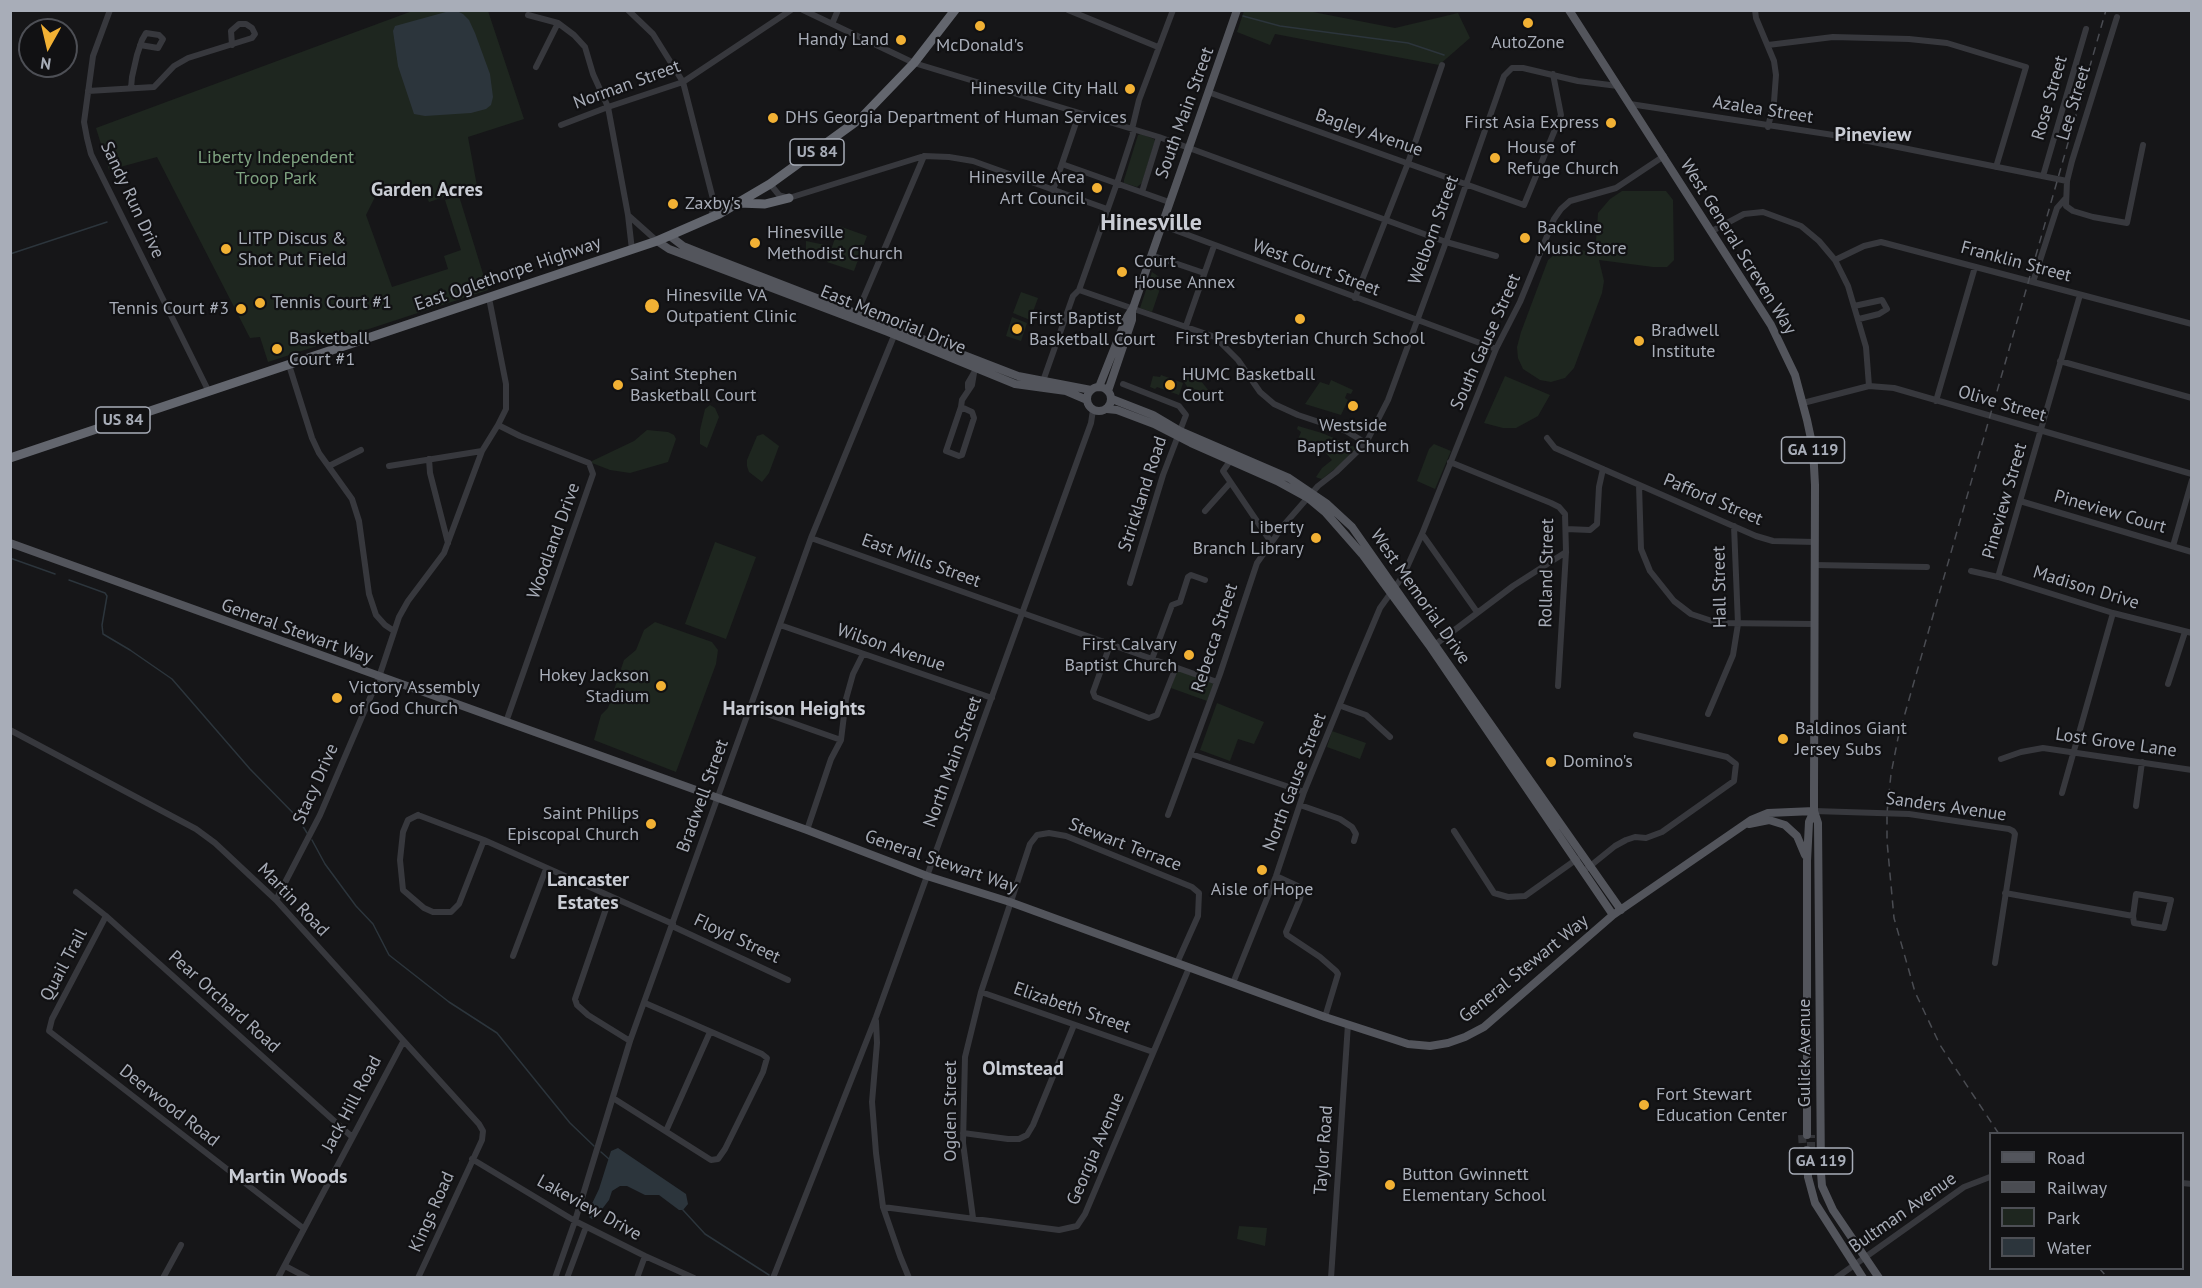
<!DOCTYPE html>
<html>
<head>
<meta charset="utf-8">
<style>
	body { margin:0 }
	#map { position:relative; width:2202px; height:1288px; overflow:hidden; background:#161618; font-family:"PT Sans",sans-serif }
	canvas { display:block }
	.frame { position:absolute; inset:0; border:12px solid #a8adb8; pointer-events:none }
	.legend { position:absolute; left:1989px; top:1132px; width:195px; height:138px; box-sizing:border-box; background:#111113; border:2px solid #4d4f55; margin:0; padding:8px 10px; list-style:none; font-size:18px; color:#a8adb8 }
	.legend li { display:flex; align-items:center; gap:12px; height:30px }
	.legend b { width:30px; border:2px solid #4d4f55 }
	.north { position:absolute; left:18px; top:18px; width:60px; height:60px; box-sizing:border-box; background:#111113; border:2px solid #4d4f55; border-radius:50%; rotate:188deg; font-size:16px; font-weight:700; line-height:24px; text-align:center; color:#a8adb8 }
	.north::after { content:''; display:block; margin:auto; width:21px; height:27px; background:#f2b134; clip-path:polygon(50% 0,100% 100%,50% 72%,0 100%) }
</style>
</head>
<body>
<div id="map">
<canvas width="2202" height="1288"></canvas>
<div class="frame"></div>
<ul class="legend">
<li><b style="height:8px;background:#53555c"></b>Road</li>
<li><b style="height:8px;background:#4a4c52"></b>Railway</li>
<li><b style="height:16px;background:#1e261f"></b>Park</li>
<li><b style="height:16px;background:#2c353c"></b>Water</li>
</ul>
<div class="north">N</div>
</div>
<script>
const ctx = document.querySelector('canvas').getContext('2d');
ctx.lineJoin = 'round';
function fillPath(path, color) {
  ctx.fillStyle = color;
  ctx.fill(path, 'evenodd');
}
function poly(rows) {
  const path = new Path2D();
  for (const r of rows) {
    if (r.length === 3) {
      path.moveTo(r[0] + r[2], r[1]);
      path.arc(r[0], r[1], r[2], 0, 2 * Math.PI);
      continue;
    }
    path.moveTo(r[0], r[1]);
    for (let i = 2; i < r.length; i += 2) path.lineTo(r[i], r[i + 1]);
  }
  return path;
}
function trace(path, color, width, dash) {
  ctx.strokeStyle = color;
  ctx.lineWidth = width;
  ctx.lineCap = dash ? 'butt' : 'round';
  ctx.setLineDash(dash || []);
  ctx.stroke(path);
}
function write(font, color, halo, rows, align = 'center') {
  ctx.font = font + ' "PT Sans",sans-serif';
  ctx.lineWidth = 4.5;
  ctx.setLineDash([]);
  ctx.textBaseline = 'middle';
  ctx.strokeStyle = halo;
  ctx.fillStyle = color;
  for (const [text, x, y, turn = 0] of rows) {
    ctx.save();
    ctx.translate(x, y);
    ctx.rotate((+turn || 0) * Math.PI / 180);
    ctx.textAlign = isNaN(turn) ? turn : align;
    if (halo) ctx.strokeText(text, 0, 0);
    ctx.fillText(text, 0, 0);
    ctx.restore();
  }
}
const green = poly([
	[415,10,488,11,524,119,468,137,477,186,429,202,425,193,375,197,366,215,392,287,448,269,444,256,461,250,445,200,459,196,488,290,268,362,260,337,250,338,157,157,109,170,96,128],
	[1244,11,1308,11,1395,28,1458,13,1470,38,1439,65,1275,34,1270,45,1237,32],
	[1141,134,1154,139,1155,141,1142,183,1137,187,1124,183,1124,180,1138,135],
	[1622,191,1666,191,1673,200,1674,260,1667,267,1653,267,1599,260,1604,281,1602,293,1574,368,1565,378,1551,382,1540,380,1523,369,1518,358,1517,347,1521,332,1548,260,1560,250,1571,248,1586,251,1597,257,1595,255,1598,213,1610,199],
	[839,226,867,236,854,271,827,262],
	[806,241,830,246,826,260,808,260,808,255,806,255],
	[1152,272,1161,278,1162,283,1152,312,1140,308],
	[1021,292,1038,298,1030,320,1013,313],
	[1012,317,1027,323,1021,341,1006,336],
	[1186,372,1197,376,1209,391,1202,397,1195,389,1191,392,1184,382],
	[1161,375,1183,383,1179,395,1157,387,1155,389,1150,387,1153,376,1160,377],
	[1505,376,1550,395,1538,416,1516,428,1503,428,1484,423],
	[1331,380,1353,390,1351,394,1347,393,1345,398,1348,400,1341,415,1305,404,1320,382,1329,385],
	[710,405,715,408,719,417,707,448,700,444,700,430,705,409],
	[1298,426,1322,433,1357,448,1345,461,1322,479,1318,478,1316,477,1322,468,1332,460,1324,451,1317,454,1296,444,1301,432,1297,429],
	[647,430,668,432,674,435,676,439,668,462,630,473,610,470,592,463,592,461,634,441],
	[763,434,779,446,769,473,762,482,749,472,747,466,747,460,757,436],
	[1434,444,1451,451,1435,489,1417,481,1429,449],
	[715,542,756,557,726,639,685,624],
	[655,622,712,642,718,650,716,664,676,772,594,740,601,715,608,708,624,660,636,650,644,630],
	[1177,670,1214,684,1207,701,1171,688],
	[1217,703,1264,722,1254,744,1238,739,1230,761,1200,750],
	[1332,731,1366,743,1360,759,1327,747],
	[1239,1226,1267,1228,1265,1246,1237,1239]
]);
const water = poly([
	[453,10,457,11,463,14,469,20,475,33,490,74,493,97,491,105,486,109,471,113,425,116,414,114,398,66,393,31,395,26],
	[618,1148,686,1194,688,1204,683,1210,679,1210,659,1195,645,1195,627,1186,620,1186,612,1191,609,1200,596,1217,592,1219,589,1217,588,1212,599,1189,611,1151]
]);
const stream = poly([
	[1243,16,1280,26,1408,43,1444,55],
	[10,254,107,222],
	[10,558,55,574],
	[69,580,105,593,107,596,102,625,103,634,130,650,172,679,250,769,298,818,307,833],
	[312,840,325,864,356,906,373,924,389,955,449,1002,497,1033,570,1123,594,1146],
	[601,1152,609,1159],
	[683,1210,705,1234,769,1275]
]);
const majorTunnel = poly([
	[1802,1135,1803,1150],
	[1811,1150,1811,1135]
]);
const minor = poly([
	[110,10,93,56,84,122,87,138,91,154,209,392],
	[628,10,653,34,683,82,713,199,712,217],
	[803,10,914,63,1159,137,1446,242,1496,256],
	[1068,10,1158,47],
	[1755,10,1756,18,1774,61,1776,75,1774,102,1768,127],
	[528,15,558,23,574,35,585,47,593,74,608,107,628,215,632,250],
	[2117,17,2072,161,2067,181,2066,206,2073,211,2093,217,2127,223,2143,145],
	[832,24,838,10],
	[1768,45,1833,37,1909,39,1947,43,2026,67,1996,167],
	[536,67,558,23],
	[131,88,132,77,137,55,142,40,146,33,159,35,163,39,158,48,140,45],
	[88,91,154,87,174,66,188,58,252,38,255,34,252,28,246,24,239,24,231,31,232,45],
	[1208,92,1524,205,1561,115,1553,74],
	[1630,104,1853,138,2067,181],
	[561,125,608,107,683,82,791,10],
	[1062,164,1169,202],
	[2043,176,2086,29],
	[770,184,779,195,789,198,924,156,949,157,973,161,1107,209],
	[1053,190,1079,114],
	[1142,192,1159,137],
	[713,199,731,207],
	[629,216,657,241],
	[1161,225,1496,349],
	[1712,231,1744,214,1763,212,1801,226,1819,241,1835,260,1848,286,1866,347,1869,386],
	[1151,255,1204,273],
	[1835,260,1864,246,1881,242,2192,324],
	[2033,282,2057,208,2065,199],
	[1079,290,1215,337,1238,360,1260,392,1274,404,1298,415,1346,431,1366,443],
	[1355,298,1408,163,1442,65],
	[1854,306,1882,300,1887,309,1879,314,1859,319],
	[855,318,924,156],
	[1186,326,1214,246],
	[2060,361,2192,398],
	[289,365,312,438,319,453,352,499,359,521,369,594,376,615,385,625,394,631],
	[1043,381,1073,296,1079,290,1117,183,1133,134,1132,129,1139,100,1173,10],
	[1123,384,1179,406,1186,415,1163,475,1130,583],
	[968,388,968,383,975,371],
	[1936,401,1975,267],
	[1803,403,1869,386,1894,388,2192,474],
	[961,407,946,451,959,456,962,455,974,418,972,412,961,407,962,400,972,385,974,373],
	[498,425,520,436,589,463,593,474,506,722],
	[1547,438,1555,448,1756,536,1773,541,1815,542],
	[429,459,430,473,448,543],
	[1230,461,1223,471,1271,542],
	[1450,462,1551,503,1559,507,1565,514,1566,552,1558,686],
	[329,466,361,450],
	[389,466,482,451],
	[1639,485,1641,549,1650,571,1674,601,1691,614,1718,623,1814,624],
	[2020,501,2192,552],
	[1205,511,1230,483],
	[1566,529,1590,530,1597,524,1599,487,1603,469],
	[1422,534,1477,612],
	[811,538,1217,682],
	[2173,546,2192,480],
	[1814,565,1927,567],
	[1971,571,1998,577,2113,613,2192,633],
	[1998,577,2080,295],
	[780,625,992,698],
	[1110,645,1093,692,1095,697,1149,718,1157,715,1176,667],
	[1432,647,1513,586,1566,552],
	[1152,659,1172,605,1180,602,1188,577,1191,575,1205,580],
	[2168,684,2185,632],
	[1341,706,1366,715,1390,737],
	[750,708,841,740],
	[1708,714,1733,655,1738,624,1734,526],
	[10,730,196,829,215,843,276,900,479,1124,483,1131,482,1140,418,1278],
	[1191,754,1304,792],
	[2001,759,2021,752,2043,748,2192,770],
	[2062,793,2113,613],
	[1300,805,1340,819,1352,827,1356,834,1354,841],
	[2136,806,2142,762],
	[1814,811,1909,814,2009,829,2013,831,2015,834,1995,963],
	[418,815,484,840,459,904,451,912,433,912,424,908,403,890,400,860,403,832,408,820,418,815],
	[1168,815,1220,674,1257,563,1283,526,1318,486,1336,472,1366,443,1388,400,1446,242,1504,76,1512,68,1523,68,1578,81,1618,86],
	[807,830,831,759,841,740,846,699,853,674,863,654],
	[1454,831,1494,893,1508,897,1525,896,1577,859],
	[484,840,673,924],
	[1584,871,1615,846,1626,840,1635,837,1646,838,1662,832,1734,781,1736,764,1727,757,1636,735],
	[1276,876,1302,888,1300,899,1286,932,1287,935,1320,957,1336,971,1338,974,1325,1017],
	[76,892,106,916,351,1136],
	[2005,893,2133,916,2134,923,2164,928,2171,900,2136,894,2133,916],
	[610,897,575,999,577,1005,588,1015,630,1041],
	[276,900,320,815,379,677,399,617,408,601,444,553,482,451,498,425,506,409,506,384,489,298],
	[106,916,52,1019,49,1031,303,1228],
	[672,926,788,980],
	[513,956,546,869],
	[1233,983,1276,876,1304,792,1353,672,1380,608,1403,576,1422,534,1496,349,1520,302,1554,219,1561,209,1570,201,1616,188,1664,156],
	[981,992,1153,1052],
	[876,1021,877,1043,872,1102,876,1153,883,1207,900,1256,909,1278],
	[613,1098,711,1160,718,1159,725,1149,763,1072,767,1058,762,1054,645,1003],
	[666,1131,710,1032],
	[963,1133,1008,1139,1019,1139,1027,1135,1033,1125,1074,1025],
	[472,1159,575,1221,645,1256,694,1278],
	[2182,1183,2192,1184],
	[883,1207,1059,1230,1077,1226,1085,1214,1189,968],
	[973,1218,963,1143,965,1057,981,992,1030,844,1037,835,1049,833,1066,836,1192,887,1199,893,1198,916,1177,963],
	[285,1266,308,1278],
	[163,1278,181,1245],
	[278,1278,403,1042],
	[555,1278,575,1221,630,1041,811,538,896,331],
	[567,1278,586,1227],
	[637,1278,645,1256],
	[773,1278,876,1017,1083,445,1091,423,1093,410],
	[1331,1278,1348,1024],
	[1836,1278,1964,1187,1990,1177]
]);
const major = poly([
	[1569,10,1771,325,1795,375,1807,420,1813,448,1815,485,1814,789,1814,811,1818,823,1821,1173,1822,1186,1833,1210,1879,1278],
	[670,236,683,246,703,254,1018,376,1091,390],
	[657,241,669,249,888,332,1015,384,1066,391,1087,400],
	[1099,399,12],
	[1099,387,1126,319,1133,308,1237,10],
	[1108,391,1132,320,1132,310],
	[1112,399,1153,415,1180,431,1289,478,1326,503,1352,527,1621,910],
	[1107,409,1117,410,1154,424,1191,443,1277,481,1308,498,1326,513,1362,554,1431,648,1613,915],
	[10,543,807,830,927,876,1010,902,1325,1017,1408,1044,1430,1046,1448,1043,1465,1037,1484,1027,1613,915,1751,820,1768,813,1814,811],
	[1749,824,1769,820,1785,825,1797,836,1805,855],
	[1807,1135,1807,861,1809,822,1814,811],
	[1807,1150,1808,1177,1815,1203,1863,1278]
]);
const highway = poly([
	[739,203,765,204,789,198],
	[10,458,657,241,719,214,770,184,861,118,914,63,955,10]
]);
const rail = poly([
	[1999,1134,1940,1045,1915,992,1894,918,1887,841,1887,813,1891,774,1898,738,2106,10],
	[2099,1268,2108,1278]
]);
const markers = [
	[1528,23,6,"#f2b134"],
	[980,26,6,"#f2b134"],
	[901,40,6,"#f2b134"],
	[1130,89,6,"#f2b134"],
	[773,118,6,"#f2b134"],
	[1611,123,6,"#f2b134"],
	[1495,158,6,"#f2b134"],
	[1097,188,6,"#f2b134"],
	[673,204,6,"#f2b134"],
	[1525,238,6,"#f2b134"],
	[755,243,6,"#f2b134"],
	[226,249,6,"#f2b134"],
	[1122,272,6,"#f2b134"],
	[260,303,6,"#f2b134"],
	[652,306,8,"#f2b134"],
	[241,309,6,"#f2b134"],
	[1300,319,6,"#f2b134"],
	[1017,329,6,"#f2b134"],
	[1639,341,6,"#f2b134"],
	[277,349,6,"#f2b134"],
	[618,385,6,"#f2b134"],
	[1170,385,6,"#f2b134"],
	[1353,406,6,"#f2b134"],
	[1316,538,6,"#f2b134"],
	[1189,655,6,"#f2b134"],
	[661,686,6,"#f2b134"],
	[337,698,6,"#f2b134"],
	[1783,739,6,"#f2b134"],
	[1551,762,6,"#f2b134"],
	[651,824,6,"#f2b134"],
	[1262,870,6,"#f2b134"],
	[1644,1105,6,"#f2b134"],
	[1390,1185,6,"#f2b134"]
];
const shields = [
	[817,152,54],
	[123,420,54],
	[1813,450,63],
	[1821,1161,63]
];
const shieldNames = [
	["US 84",817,152],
	["US 84",123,420],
	["GA 119",1813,450],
	["GA 119",1821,1161]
];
const poiNames = [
	["Handy Land",889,40,"right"],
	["AutoZone",1528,43,"center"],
	["McDonald's",980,46,"center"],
	["Hinesville City Hall",1118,89,"right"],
	["DHS Georgia Department of Human Services",785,118],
	["First Asia Express",1599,123,"right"],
	["House of",1507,148],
	["Refuge Church",1507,169],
	["Hinesville Area",1085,178,"right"],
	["Art Council",1085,199,"right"],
	["Zaxby's",685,204],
	["Backline",1537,228],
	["Music Store",1537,249],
	["Hinesville",767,233],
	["Methodist Church",767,254],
	["LITP Discus &",238,239],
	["Shot Put Field",238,260],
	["Court",1134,262],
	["House Annex",1134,283],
	["Hinesville VA",666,296],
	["Outpatient Clinic",666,317],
	["Tennis Court #1",272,303],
	["Tennis Court #3",229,309,"right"],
	["First Baptist",1029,319],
	["Basketball Court",1029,340],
	["Bradwell",1651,331],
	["Institute",1651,352],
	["Basketball",289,339],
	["Court #1",289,360],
	["First Presbyterian Church School",1300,339,"center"],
	["Saint Stephen",630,375],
	["Basketball Court",630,396],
	["HUMC Basketball",1182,375],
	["Court",1182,396],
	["Westside",1353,426,"center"],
	["Baptist Church",1353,447,"center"],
	["Liberty",1304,528,"right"],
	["Branch Library",1304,549,"right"],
	["First Calvary",1177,645,"right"],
	["Baptist Church",1177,666,"right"],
	["Hokey Jackson",649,676,"right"],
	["Stadium",649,697,"right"],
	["Victory Assembly",349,688],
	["of God Church",349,709],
	["Baldinos Giant",1795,729],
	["Jersey Subs",1795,750],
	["Domino's",1563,762],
	["Saint Philips",639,814,"right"],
	["Episcopal Church",639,835,"right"],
	["Aisle of Hope",1262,890,"center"],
	["Fort Stewart",1656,1095],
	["Education Center",1656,1116],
	["Button Gwinnett",1402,1175],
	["Elementary School",1402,1196]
];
const streetNames = [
	["Norman Street",627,85,-20],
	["Rose Street",2050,98,-74],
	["Lee Street",2074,103,-73],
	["Azalea Street",1763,110,9],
	["South Main Street",1185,113,-70],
	["Bagley Avenue",1369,133,19],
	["Sandy Run Drive",132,200,65],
	["Welborn Street",1434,230,-70],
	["West General Screven Way",1738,247,58],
	["Franklin Street",2016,262,15],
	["West Court Street",1316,268,20],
	["East Oglethorpe Highway",508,274,-19],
	["East Memorial Drive",893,320,22],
	["South Gause Street",1486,342,-66],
	["Olive Street",2002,404,16],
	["Strickland Road",1143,494,-72],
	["Pafford Street",1713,500,23],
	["Pineview Street",2005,501,-74],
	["Pineview Court",2110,512,16],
	["Woodland Drive",554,541,-70],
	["East Mills Street",921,561,20],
	["Rolland Street",1547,573,-89],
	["Hall Street",1720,587,-91],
	["Madison Drive",2086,588,17],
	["West Memorial Drive",1420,597,55],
	["General Stewart Way",297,632,20],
	["Rebecca Street",1215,638,-72],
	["Wilson Avenue",891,648,19],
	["Lost Grove Lane",2116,743,8],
	["North Main Street",953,762,-70],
	["North Gause Street",1295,782,-69],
	["Stacy Drive",316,784,-66],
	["Bradwell Street",703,796,-70],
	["Sanders Avenue",1946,807,8],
	["Stewart Terrace",1125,845,21],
	["General Stewart Way",941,862,19],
	["Martin Road",293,900,46],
	["Floyd Street",737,939,25],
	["Quail Trail",64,965,-62],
	["General Stewart Way",1524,969,-39],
	["Pear Orchard Road",224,1002,42],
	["Elizabeth Street",1072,1008,19],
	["Gulick Avenue",1805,1053,-90],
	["Jack Hill Road",352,1104,-62],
	["Deerwood Road",169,1106,38],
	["Ogden Street",951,1111,-90],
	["Georgia Avenue",1096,1149,-67],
	["Taylor Road",1324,1150,-86],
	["Lakeview Drive",589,1208,29],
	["Kings Road",432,1212,-66],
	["Bultman Avenue",1903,1213,-35]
];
const parkNames = [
	["Liberty Independent",276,158],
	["Troop Park",276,179]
];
const neighbourhoodNames = [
	["Pineview",1873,135],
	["Garden Acres",427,190],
	["Harrison Heights",794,709],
	["Lancaster",588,880],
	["Estates",588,903],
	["Olmstead",1023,1069],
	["Martin Woods",288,1177]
];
const districtNames = [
	["Hinesville",1151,223]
];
fillPath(green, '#1e261f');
fillPath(water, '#2c353c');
trace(stream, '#2c353c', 1.5);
trace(majorTunnel, '#333438', 8, [8, 4]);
trace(minor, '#37383d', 6);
trace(major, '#53555c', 8);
trace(highway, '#63666e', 9);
trace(rail, '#4a4c52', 1.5, [8, 6]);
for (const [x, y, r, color] of markers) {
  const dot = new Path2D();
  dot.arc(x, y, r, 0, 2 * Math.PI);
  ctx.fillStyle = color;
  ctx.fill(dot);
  trace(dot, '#111113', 2);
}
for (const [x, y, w] of shields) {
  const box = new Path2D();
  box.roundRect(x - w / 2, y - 13, w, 26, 4.5);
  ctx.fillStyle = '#111113';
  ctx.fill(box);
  trace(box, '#a8adb8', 1.5);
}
write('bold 16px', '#a8adb8', null, shieldNames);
write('18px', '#a8adb8', '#111113', poiNames, 'left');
write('18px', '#a8adb8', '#111113', streetNames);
write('18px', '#7fa381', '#111113', parkNames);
write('bold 20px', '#c9ccd4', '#111113', neighbourhoodNames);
write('bold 24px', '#c9ccd4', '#111113', districtNames);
</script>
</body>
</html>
